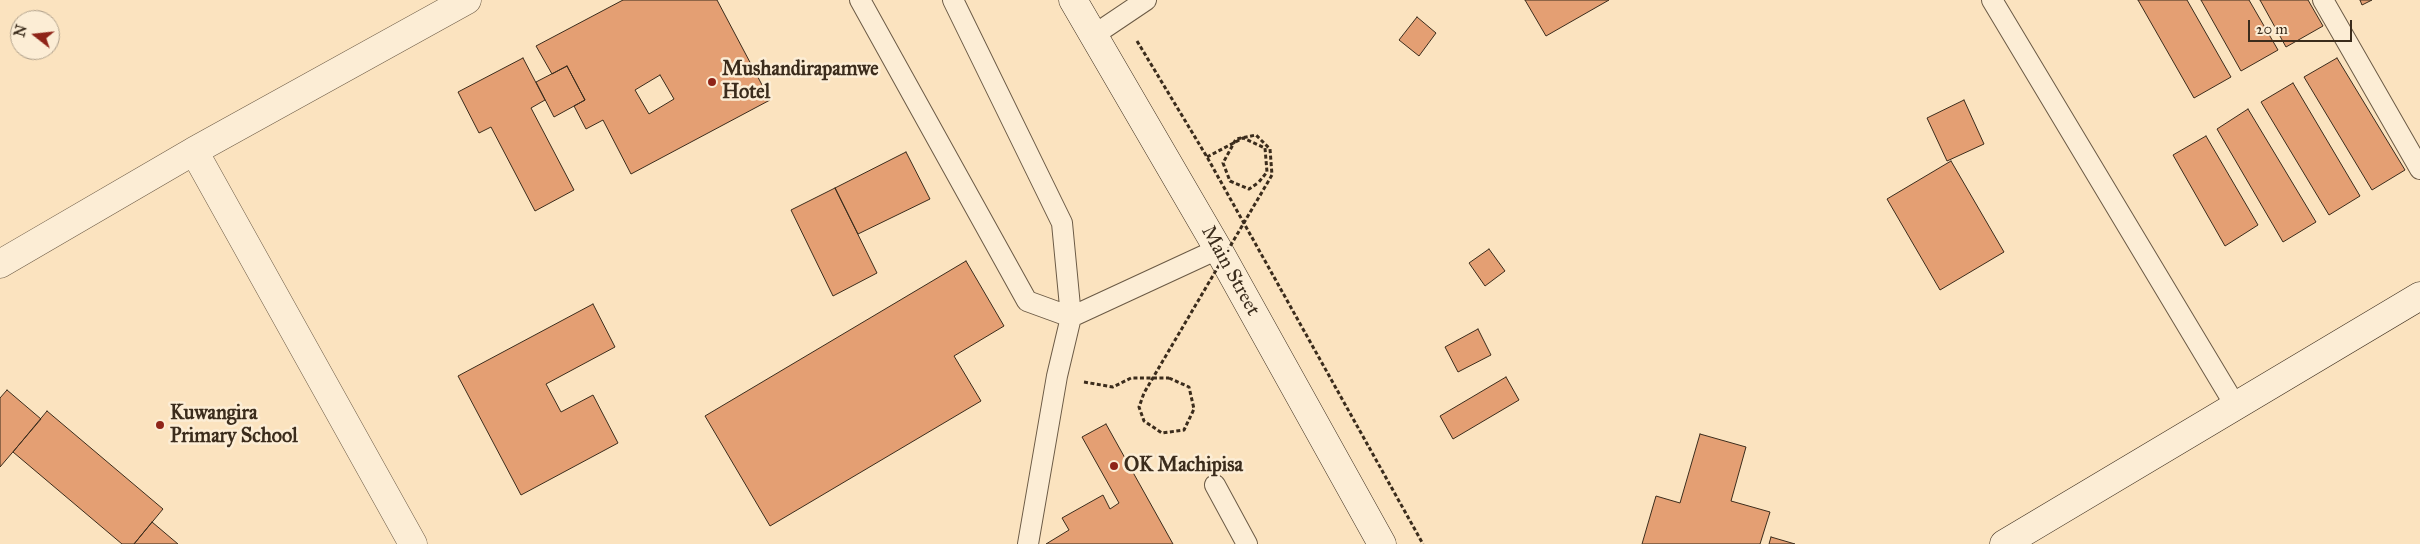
<!DOCTYPE html>
<html>
<head>
<meta charset="utf-8">
<style>
	body { margin:0 }
	#map { position:relative; width:2420px; height:544px; overflow:hidden; background:#fbe3bf; font-family:"IM FELL Great Primer",serif }
	canvas { display:block }
	.north { position:absolute; left:10px; top:10px; width:50px; height:50px; box-sizing:border-box; background:#fcedd5; border:1px solid #afa08b; border-radius:50%; rotate:286deg; font-size:14px; font-weight:700; line-height:20px; text-align:center; color:#3b2c1c }
	.north::after { content:''; display:block; margin:auto; width:18px; height:22px; background:#8f2418; clip-path:polygon(50% 0,100% 100%,50% 72%,0 100%) }
	.scale { position:absolute; left:2248px; top:20px; width:104px; height:22px; box-sizing:border-box; border:2px solid #3b2c1c; border-top:0; padding-left:6px; font-size:15px; line-height:18px; white-space:nowrap; color:#3b2c1c; -webkit-text-stroke:4px #fcedd5; paint-order:stroke }
</style>
</head>
<body>
<div id="map">
<canvas width="2420" height="544"></canvas>
<div class="north">N</div>
<div class="scale">20 m</div>
</div>
<script>
const ctx = document.querySelector('canvas').getContext('2d');
ctx.lineJoin = 'round';
function fillPath(path, color) {
  ctx.fillStyle = color;
  ctx.fill(path, 'evenodd');
}
function poly(rows) {
  const path = new Path2D();
  for (const r of rows) {
    path.moveTo(r[0], r[1]);
    for (let i = 2; i < r.length; i += 2) path.lineTo(r[i], r[i + 1]);
  }
  return path;
}
function trace(path, color, width, dash) {
  ctx.strokeStyle = color;
  ctx.lineWidth = width;
  ctx.lineCap = dash ? 'butt' : 'round';
  ctx.setLineDash(dash || []);
  ctx.stroke(path);
}
function write(font, color, halo, rows, align = 'center') {
  ctx.font = font + ' "IM FELL Great Primer",serif';
  ctx.lineWidth = 5;
  ctx.setLineDash([]);
  ctx.textBaseline = 'middle';
  ctx.strokeStyle = halo;
  ctx.fillStyle = color;
  for (const [text, x, y, turn = 0] of rows) {
    ctx.save();
    ctx.translate(x, y);
    ctx.rotate((+turn || 0) * Math.PI / 180);
    ctx.textAlign = isNaN(turn) ? turn : align;
    if (halo) ctx.strokeText(text, 0, 0);
    ctx.fillText(text, 0, 0);
    ctx.restore();
  }
}
const building = poly([
	[623,0,717,0,770,100,631,174,603,120,586,129,574,106,585,100,567,66,552,74,536,46,623,0],
	[660,75,674,99,649,114,635,90,660,75],
	[1525,0,1609,0,1546,36,1525,0],
	[2138,0,2187,0,2231,77,2194,98,2138,0],
	[2201,0,2249,0,2278,50,2241,71,2201,0],
	[2260,0,2308,0,2323,26,2286,47,2260,0],
	[2360,0,2372,0,2362,5,2360,0],
	[1417,17,1436,33,1419,56,1399,40,1417,17],
	[523,58,545,100,531,108,574,190,535,211,491,127,479,133,458,92,523,58],
	[2337,58,2405,170,2372,190,2304,77,2337,58],
	[567,66,585,100,554,117,536,82,567,66],
	[2293,83,2360,196,2329,215,2261,102,2293,83],
	[1964,100,1984,144,1947,161,1927,118,1964,100],
	[2248,109,2316,222,2283,242,2217,129,2248,109],
	[2206,136,2258,225,2225,246,2173,155,2206,136],
	[906,152,930,199,858,234,835,188,906,152],
	[1951,161,2004,252,1940,290,1887,199,1951,161],
	[835,188,877,273,833,296,791,210,835,188],
	[1489,249,1505,271,1485,286,1469,263,1489,249],
	[966,261,1004,326,954,356,981,401,770,526,705,416,966,261],
	[593,304,615,347,546,384,561,412,593,395,618,443,521,495,458,376,593,304],
	[1478,329,1491,355,1458,372,1445,347,1478,329],
	[1506,377,1519,400,1453,439,1440,416,1506,377],
	[7,390,41,419,0,467,0,398,7,390],
	[47,411,163,509,134,544,122,544,13,452,47,411],
	[1106,424,1173,544,1046,544,1069,530,1062,518,1103,495,1110,509,1119,503,1082,437,1106,424],
	[1700,434,1746,447,1731,501,1770,512,1760,544,1642,544,1656,496,1680,503,1700,434],
	[152,522,178,544,134,544,152,522],
	[1771,537,1795,544,1769,544,1771,537]
]);
const path = poly([
	[1137,41,1207,157,1423,544],
	[1207,157,1243,138,1265,148,1267,172,1258,183],
	[1084,382,1113,387,1131,378,1169,378]
]);
const lane = poly([
	[860,0,1027,301,1071,317,1218,249],
	[953,0,1062,223,1071,317,1057,376,1028,544],
	[1992,0,2235,405],
	[2323,0,2420,169],
	[1094,35,1146,0],
	[1215,485,1247,544]
]);
const street = poly([
	[194,151,413,544],
	[0,264,194,151,467,0]
]);
const secondary = poly([
	[1073,0,1218,249,1382,544],
	[2004,544,2420,296]
]);
const pathBridge = poly([
	[1169,378,1189,387,1194,409,1184,430,1162,433,1144,421,1139,407,1144,393,1272,175,1270,149,1256,135,1236,139,1223,163,1230,181,1249,189,1258,183]
]);
const markers = [
	[712,82,5,"#8f2418"],
	[160,425,5,"#8f2418"],
	[1114,466,5,"#8f2418"]
];
const poiNames = [
	["Mushandirapamwe",722,70],
	["Hotel",722,93],
	["Kuwangira",170,414],
	["Primary School",170,437],
	["OK Machipisa",1124,466]
];
const streetNames = [
	["Main Street",1230,271,61]
];
fillPath(building, '#e49f73');
trace(building, '#3b2c1c', 1);
trace(lane, '#6b5a45', 22);
trace(street, '#6b5a45', 29);
trace(secondary, '#3b2c1c', 29);
trace(path, '#3b2c1c', 3, [4, 2.5]);
trace(lane, '#fcedd5', 20);
trace(street, '#fcedd5', 28);
trace(secondary, '#fcedd5', 28);
trace(pathBridge, '#3b2c1c', 3, [4, 2.5]);
for (const [x, y, r, color] of markers) {
  const dot = new Path2D();
  dot.arc(x, y, r, 0, 2 * Math.PI);
  ctx.fillStyle = color;
  ctx.fill(dot);
  trace(dot, '#fcedd5', 2);
}
write('bold 20px', '#3b2c1c', '#fcedd5', poiNames, 'left');
write('20px', '#3b2c1c', '#fcedd5', streetNames);
</script>
</body>
</html>
